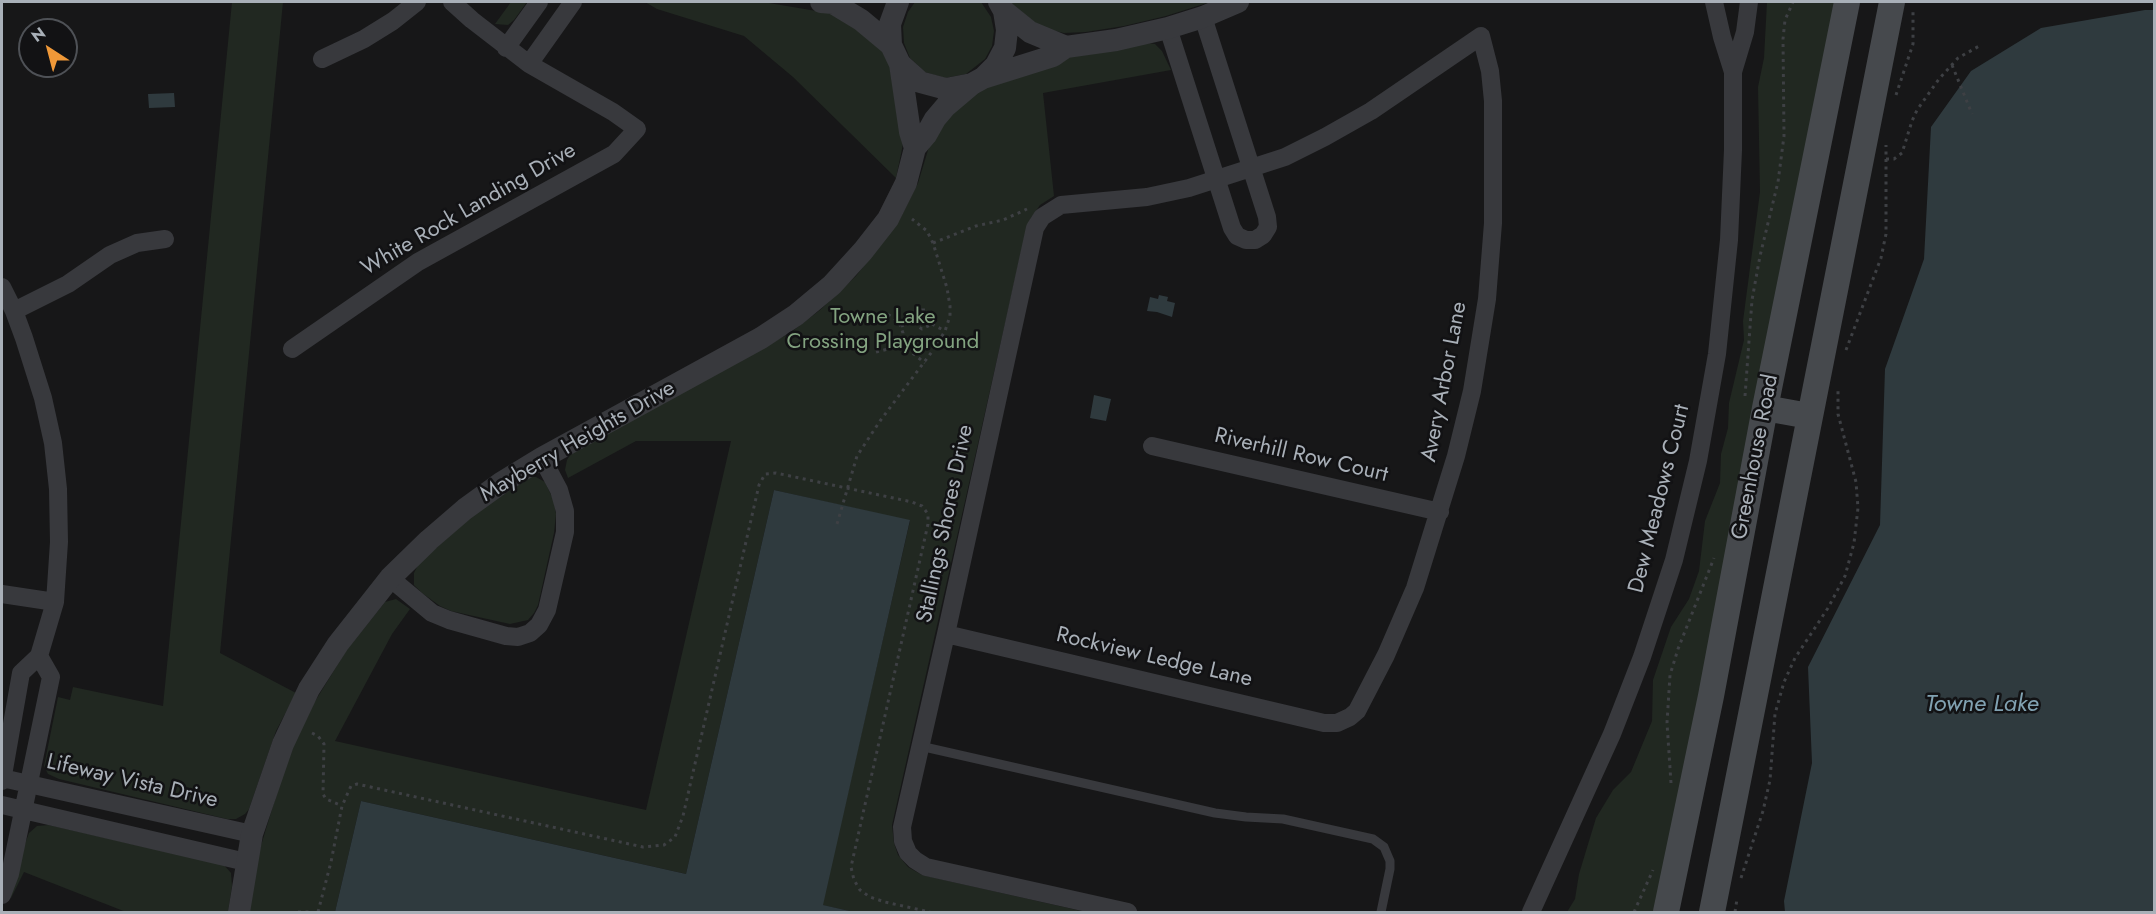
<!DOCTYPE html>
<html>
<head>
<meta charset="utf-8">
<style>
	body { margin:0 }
	#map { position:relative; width:2156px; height:914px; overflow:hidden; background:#171718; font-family:Jost,sans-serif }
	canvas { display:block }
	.frame { position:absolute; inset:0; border:3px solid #a9b0b8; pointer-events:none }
	.north { position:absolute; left:18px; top:18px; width:60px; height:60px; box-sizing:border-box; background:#121214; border:2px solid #4e5156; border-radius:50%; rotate:324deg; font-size:16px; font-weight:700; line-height:24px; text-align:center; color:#a9b0b8 }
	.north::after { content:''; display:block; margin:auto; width:21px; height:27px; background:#ef9838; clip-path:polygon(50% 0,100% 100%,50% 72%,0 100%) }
</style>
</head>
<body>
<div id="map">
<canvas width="2156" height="914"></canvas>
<div class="frame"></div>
<div class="north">N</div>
</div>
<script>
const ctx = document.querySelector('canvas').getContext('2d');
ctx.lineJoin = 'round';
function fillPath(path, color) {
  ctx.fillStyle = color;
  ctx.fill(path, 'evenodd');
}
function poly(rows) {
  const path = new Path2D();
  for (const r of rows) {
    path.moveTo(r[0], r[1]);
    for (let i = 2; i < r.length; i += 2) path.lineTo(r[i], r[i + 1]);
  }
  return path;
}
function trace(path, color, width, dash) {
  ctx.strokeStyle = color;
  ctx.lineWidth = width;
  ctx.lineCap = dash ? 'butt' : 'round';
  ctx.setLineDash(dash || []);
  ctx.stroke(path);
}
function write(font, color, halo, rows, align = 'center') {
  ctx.font = font + ' Jost,sans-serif';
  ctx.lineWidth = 5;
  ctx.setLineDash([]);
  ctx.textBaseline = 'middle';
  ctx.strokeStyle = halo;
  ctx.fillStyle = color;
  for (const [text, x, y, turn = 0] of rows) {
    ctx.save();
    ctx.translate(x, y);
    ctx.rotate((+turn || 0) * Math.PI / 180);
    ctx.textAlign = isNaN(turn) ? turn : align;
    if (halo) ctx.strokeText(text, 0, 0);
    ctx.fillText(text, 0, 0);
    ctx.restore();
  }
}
const green = poly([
	[232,2,283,2,220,653,296,693,276,731,249,809,245,814,236,819,227,819,59,779,48,774,44,766,58,697,70,700,73,687,163,706],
	[511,2,527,2,514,20,508,25,495,24],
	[645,2,763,2,840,15,877,39,892,69,903,144,896,178,793,77,744,36,657,9],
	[915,2,981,2,991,17,994,31,992,46,985,59,966,74,945,78,925,72,910,58,904,43,903,27,908,12],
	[1008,2,1210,2,1166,16,1124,26,1086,32,1064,33,1042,28],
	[1767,2,1838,2,1660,912,1567,912,1575,899,1579,874,1596,818,1613,790,1631,772,1652,721,1653,680,1671,627,1689,599,1699,571,1705,521,1720,483,1721,454,1728,428,1729,403,1744,340,1743,321,1760,192,1758,87,1764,58],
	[1147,43,1155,44,1162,51,1171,70,1043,93,1054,196,1040,205,1031,218,1025,235,892,825,894,843,898,855,908,867,922,875,1086,912,854,912,822,905,910,521,774,490,686,874,361,801,335,912,249,912,259,852,288,757,314,703,346,651,385,602,396,599,410,609,392,634,335,741,646,810,731,441,636,441,568,478,565,470,567,460,572,452,790,333,820,310,856,276,899,221,918,183,932,137,959,101,998,82,1072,55],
	[530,477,536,477,545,482,554,501,556,514,554,533,538,605,534,613,528,620,510,624,451,611,440,606,422,593,414,585,414,573,419,563,478,511],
	[49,825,224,865,231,873,232,886,228,912,126,912,24,872,11,898,6,895,29,833,37,826]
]);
const water = poly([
	[2145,10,2154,10,2154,912,1785,912,1784,901,1812,763,1808,667,1880,525,1885,369,1924,259,1931,127,1971,71,2041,28],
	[174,93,175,107,149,108,148,94],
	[1159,295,1168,297,1167,301,1175,303,1172,317,1157,312,1147,311,1150,297,1158,299],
	[1094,395,1111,399,1106,421,1090,418],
	[774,490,910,520,823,905,854,912,335,912,361,801,686,874]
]);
const path = poly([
	[1952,65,1972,114],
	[1896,95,1913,44,1913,8],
	[1886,159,1894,159,1902,153,1912,121,1917,110,1939,79,1958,58,1981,45],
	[933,243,976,226,1003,220,1027,209],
	[915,322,917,313,922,310,927,310,931,313,932,324],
	[915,322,917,326,922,329,932,324],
	[932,324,945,331],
	[901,326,915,322],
	[901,344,925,363],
	[1846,350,1881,258,1886,234,1886,145],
	[876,352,896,347,901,344,903,339,903,333,899,322,889,315,882,314],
	[1745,396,1752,300,1760,256,1778,182,1784,136,1783,39,1785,20,1793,2],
	[837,524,857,456,880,421,934,349,945,331,950,316,950,306,947,288,933,243,927,231,912,219],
	[312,733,318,736,324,744,323,794,326,799,342,806],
	[1671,783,1667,723,1670,675,1678,649,1714,558],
	[1741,878,1763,811,1770,780,1775,714,1784,682,1795,658,1828,608,1845,576,1854,543,1858,508,1856,482,1838,414,1838,389],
	[298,912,310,912],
	[318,912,331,862,342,806,351,786,357,784,643,847,664,845,675,837,683,816,759,485,765,474,776,473,912,502,922,506,928,514,928,524,851,867,854,880,860,890,870,897,885,902,930,912],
	[1634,912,1653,870],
	[1735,912,1737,899]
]);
const service = poly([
	[920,746,1215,813,1246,817,1283,819,1373,839,1384,847,1390,861,1390,869,1381,912]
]);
const minor = poly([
	[1714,2,1722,37,1733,72],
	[1168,28,1232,228,1237,236,1246,240,1255,240,1263,235,1268,227,1267,217,1203,17],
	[506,48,539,2],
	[322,59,364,39,393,21,417,2],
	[529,64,573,2],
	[2,287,14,311,24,338,43,398,53,443,58,489,59,542,55,602,39,656,21,673,2,781],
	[14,311,68,284,110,255,137,243,165,239],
	[292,349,418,262,614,154,637,129,613,112,529,64,472,20,452,2],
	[1152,446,1440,512],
	[390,578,432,613,449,620,506,636,518,637,530,633,539,625,547,610,565,532,565,511,559,490,542,458],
	[2,594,55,602],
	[946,634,1324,723,1337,723,1350,717,1357,711,1386,655,1415,588,1456,456,1472,391,1487,299,1493,223,1493,101,1490,71,1481,36,1371,111,1325,137,1285,157,1189,188,1147,197,1061,205,1042,217,1035,228,946,634,902,827,903,841,908,853,915,860,926,867,1128,912],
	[2,778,252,834],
	[2,805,246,862],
	[2,895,10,874,51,677,39,656],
	[1531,912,1612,734,1642,657,1674,560,1698,461,1717,354,1729,240,1733,150,1733,72,1745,32,1749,2]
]);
const tertiary = poly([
	[821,2,833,3,861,20,891,45],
	[898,2,890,24,891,45,900,64,920,82,946,89,972,84,983,78,996,65,1005,48,1007,30,1004,11,999,2],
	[1004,11,1030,32,1066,47],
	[900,64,910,132,915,148],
	[983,78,1053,56,1066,47,1116,40,1168,28,1203,17,1238,2],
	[239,912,252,834,283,744,309,689,338,644,390,578,429,540,465,509,501,483,542,458,761,338,796,315,832,285,863,251,888,219,906,183,915,148,926,135,935,119,946,106,972,84]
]);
const secondary = poly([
	[1765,408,1809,416],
	[1666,912,1711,696,1765,408,1847,2],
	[1712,912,1892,2]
]);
const streetNames = [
	["White Rock Landing Drive",469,210,-30],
	["Avery Arbor Lane",1445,382,-79],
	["Mayberry Heights Drive",578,442,-30],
	["Riverhill Row Court",1301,456,13],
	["Greenhouse Road",1756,457,-79],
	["Dew Meadows Court",1660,499,-76],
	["Stallings Shores Drive",946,524,-78],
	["Rockview Ledge Lane",1154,658,13],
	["Lifeway Vista Drive",132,782,13]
];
const parkNames = [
	["Towne Lake",883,318],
	["Crossing Playground",883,343]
];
const waterNames = [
	["Towne Lake",1982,705]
];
fillPath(green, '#212821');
fillPath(water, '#2f3a3e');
trace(path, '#3e4044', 3, [3, 4.5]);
trace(service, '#38393d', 9);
trace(minor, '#38393d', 18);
trace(tertiary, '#38393d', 22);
trace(secondary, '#46494d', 26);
write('22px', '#a9b0b8', '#121214', streetNames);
write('22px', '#83a380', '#121214', parkNames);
write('italic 24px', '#81a2b2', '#121214', waterNames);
</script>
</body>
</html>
